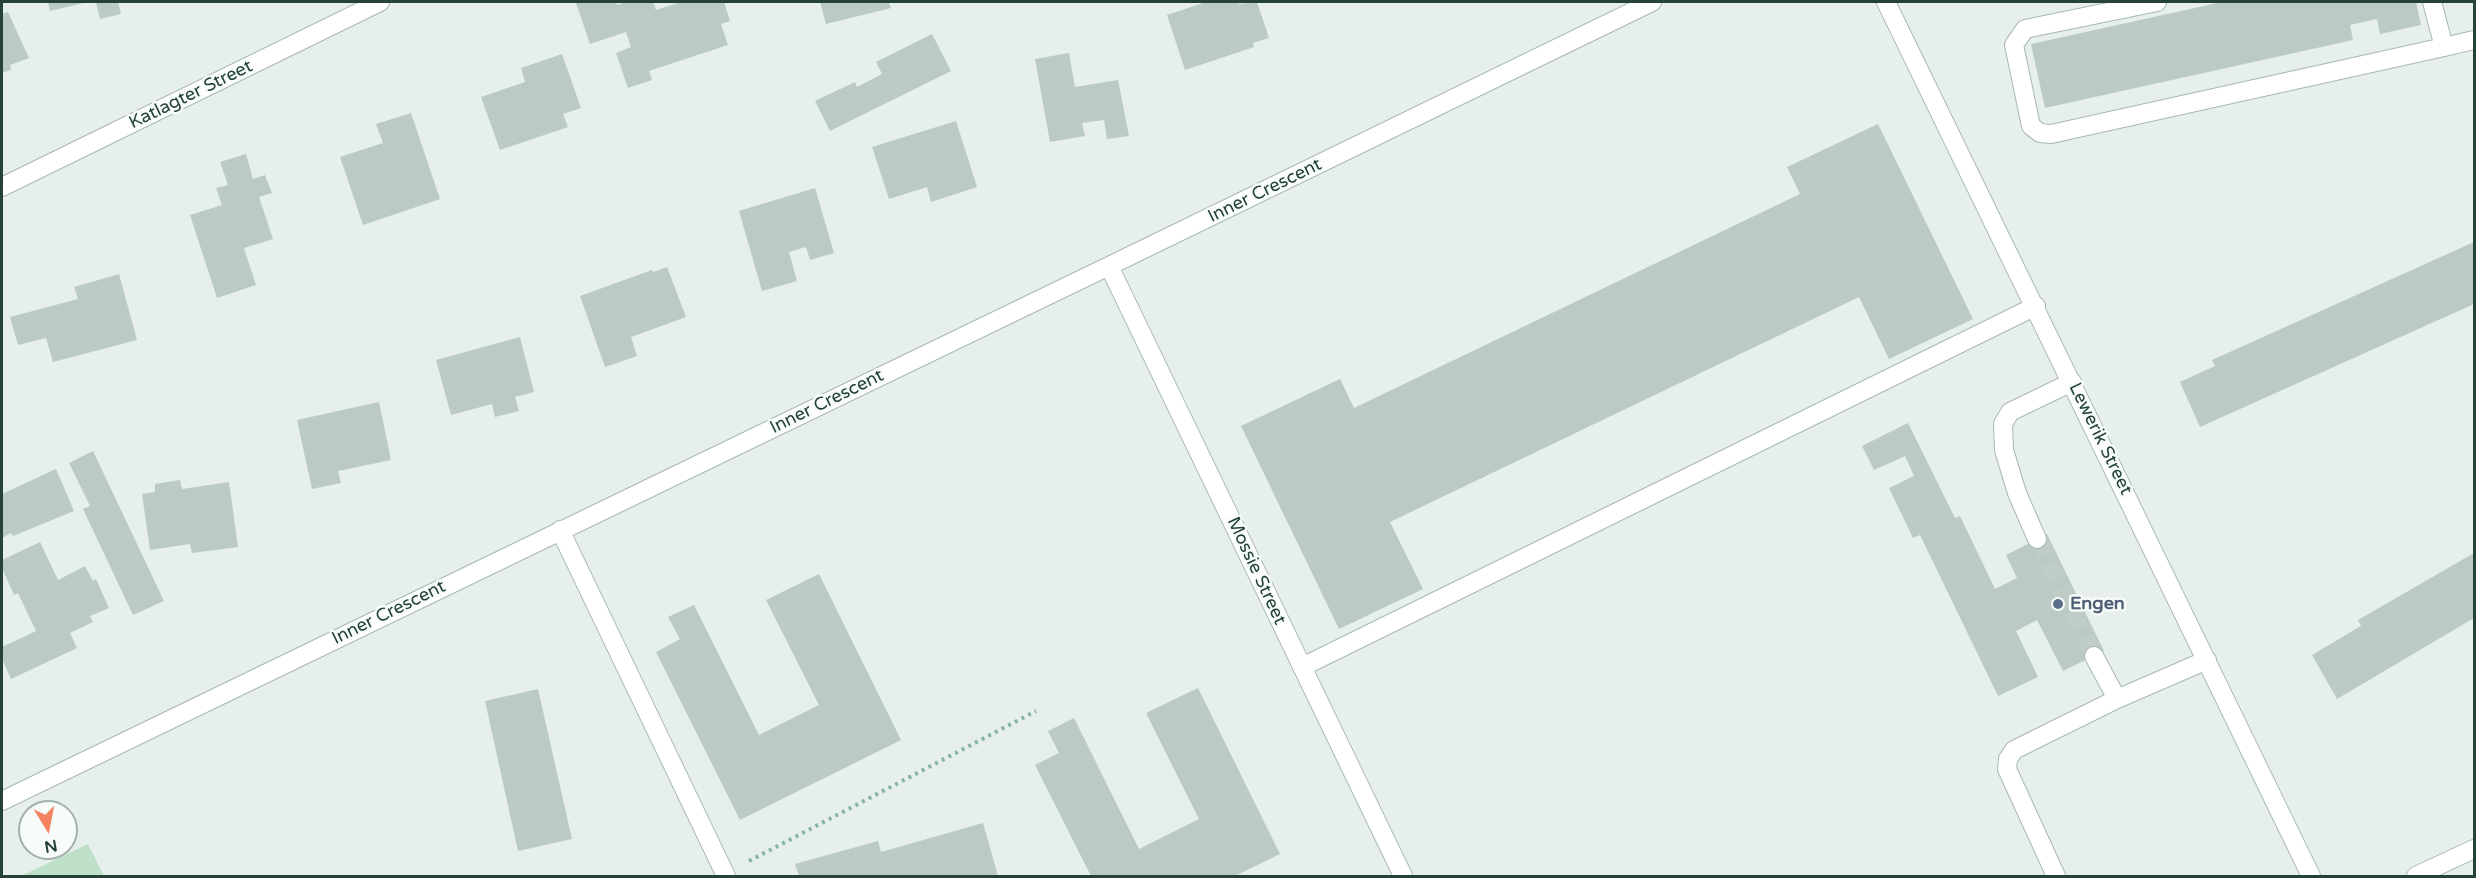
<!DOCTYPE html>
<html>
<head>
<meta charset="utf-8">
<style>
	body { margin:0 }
	#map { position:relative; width:2476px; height:878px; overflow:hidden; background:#e6efeb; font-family:"Varela Round",sans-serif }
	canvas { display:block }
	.frame { position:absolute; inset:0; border:3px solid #24423a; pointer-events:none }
	.north { position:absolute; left:18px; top:800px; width:60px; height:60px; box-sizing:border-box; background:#f7fbf9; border:2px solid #a3b1ad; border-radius:50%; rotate:170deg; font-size:16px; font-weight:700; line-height:24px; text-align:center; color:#24423a }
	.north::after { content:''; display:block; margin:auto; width:21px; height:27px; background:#f4845f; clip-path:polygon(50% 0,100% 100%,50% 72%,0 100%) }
</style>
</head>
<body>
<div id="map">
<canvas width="2476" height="878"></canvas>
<div class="frame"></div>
<div class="north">N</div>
</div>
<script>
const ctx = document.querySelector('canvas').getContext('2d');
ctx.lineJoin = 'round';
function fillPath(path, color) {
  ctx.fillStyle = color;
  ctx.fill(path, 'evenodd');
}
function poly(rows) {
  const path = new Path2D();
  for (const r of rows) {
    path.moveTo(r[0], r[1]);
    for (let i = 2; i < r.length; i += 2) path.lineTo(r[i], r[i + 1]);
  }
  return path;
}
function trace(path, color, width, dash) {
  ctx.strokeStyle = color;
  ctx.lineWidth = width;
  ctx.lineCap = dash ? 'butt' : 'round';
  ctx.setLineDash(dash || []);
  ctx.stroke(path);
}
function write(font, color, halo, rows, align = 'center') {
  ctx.font = font + ' "Varela Round",sans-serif';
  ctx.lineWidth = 5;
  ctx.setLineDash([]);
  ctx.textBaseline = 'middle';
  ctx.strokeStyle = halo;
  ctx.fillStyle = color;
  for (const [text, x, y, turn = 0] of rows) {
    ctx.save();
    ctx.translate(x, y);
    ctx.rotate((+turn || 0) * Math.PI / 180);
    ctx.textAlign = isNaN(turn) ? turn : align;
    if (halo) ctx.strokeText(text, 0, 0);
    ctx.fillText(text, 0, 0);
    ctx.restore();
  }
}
const green = poly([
	[88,844,104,876,21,876]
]);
const building = poly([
	[48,2,88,2,50,11],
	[96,2,118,2,121,14,100,19],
	[579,2,616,2,617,5,627,2,653,2,656,10,681,2,724,2,730,21,721,24,728,45,649,71,652,80,628,88,616,53,631,47,626,32,590,44,576,3],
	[820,2,889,2,891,8,826,24],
	[1206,2,1238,2,1239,4,1257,2,1269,38,1253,43,1254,47,1185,70,1167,15],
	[2222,2,2416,2,2421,25,2380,34,2377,19,2350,25,2353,40,2045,108,2031,44],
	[8,12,29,58,10,65,11,70,2,73,2,14],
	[932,34,951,71,830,131,815,101,855,82,857,87,882,74,876,62],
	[1069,53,1075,87,1118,80,1129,136,1107,139,1104,120,1082,123,1085,136,1050,142,1035,59],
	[562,54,581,108,563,114,568,127,500,150,481,97,525,82,521,68],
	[411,113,440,199,363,225,340,157,383,143,376,124],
	[956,121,977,187,931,202,927,187,889,199,872,147],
	[1878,124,1973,319,1889,359,1859,297,1390,522,1423,589,1339,629,1241,426,1340,379,1354,408,1800,194,1787,167],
	[246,154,253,179,265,175,272,193,259,197,273,239,244,248,256,285,217,298,190,215,222,205,216,188,228,185,220,162],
	[815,188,834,253,810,260,806,247,789,252,797,281,762,291,739,211],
	[2474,242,2474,304,2200,427,2180,382,2215,366,2212,360],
	[667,267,686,317,631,337,637,356,605,367,580,296,652,270,653,272],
	[119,274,137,340,53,362,46,338,18,345,10,317,78,299,74,287],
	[520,337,534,392,515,397,519,411,495,417,492,404,451,415,436,360],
	[379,402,391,460,338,471,341,483,312,489,297,420],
	[1908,423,1955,518,1960,516,1995,589,2017,578,2006,555,2047,534,2104,651,2063,671,2037,620,2016,631,2038,677,1998,696,1920,535,1913,538,1889,488,1914,476,1905,456,1874,470,1862,446],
	[93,451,164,601,133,615,83,509,90,506,69,463],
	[56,469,74,511,13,536,11,533,2,538,2,494],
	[180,480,182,489,229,482,238,547,192,553,190,544,150,550,142,494,155,492,155,484],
	[40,542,58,580,85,566,93,581,96,579,109,608,90,616,93,622,70,633,77,648,11,679,2,659,2,647,36,631,18,593,14,595,2,568,2,560],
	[2474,553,2474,618,2337,699,2312,655,2361,626,2358,620],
	[819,574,901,740,740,820,656,652,680,639,668,617,694,605,759,735,819,705,766,600],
	[1198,688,1280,854,1235,876,1091,876,1035,765,1059,753,1048,731,1074,718,1139,849,1199,819,1146,713],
	[538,689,572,839,518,851,485,701],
	[983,823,998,876,799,876,795,864,878,841,881,852]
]);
const minorTunnel = poly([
	[2037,539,2094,656]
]);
const path = poly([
	[749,861,1036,711]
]);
const minor = poly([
	[1886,2,2311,876],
	[2157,2,2025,29,2014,45,2031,126,2040,133,2051,134,2444,47],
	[2432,2,2444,47,2474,40],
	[2,187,380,2],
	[1109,266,1403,876],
	[560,530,726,876],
	[2037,539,2017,493,2004,450,2003,424,2010,412,2072,382],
	[2094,656,2117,699,2207,660],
	[1302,667,2036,306],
	[2,801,1109,266,1652,2],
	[2056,876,2007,769,2008,759,2014,750,2117,699],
	[2416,876,2474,849]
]);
const markers = [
	[2058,604,6,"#5c6f8a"]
];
const streetNames = [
	["Katlagter Street",191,95,-26],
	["Inner Crescent",1265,191,-26],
	["Inner Crescent",827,402,-26],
	["Lewerik Street",2100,439,64],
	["Mossie Street",1256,571,65],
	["Inner Crescent",389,613,-26]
];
const serviceNames = [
	["Engen",2070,604]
];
fillPath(green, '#bfe0c8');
fillPath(building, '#bbcac4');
trace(minorTunnel, '#bfccc8', 18, [18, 9]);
trace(minor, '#a8b8b2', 20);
trace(path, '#86b3a5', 4, [3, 4.5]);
trace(minor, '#fff', 18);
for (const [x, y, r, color] of markers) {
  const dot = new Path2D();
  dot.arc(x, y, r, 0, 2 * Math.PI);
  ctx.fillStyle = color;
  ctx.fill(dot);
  trace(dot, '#f7fbf9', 2);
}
write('18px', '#24423a', '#f7fbf9', streetNames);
write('bold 18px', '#4e5e75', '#f7fbf9', serviceNames, 'left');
</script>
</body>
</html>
